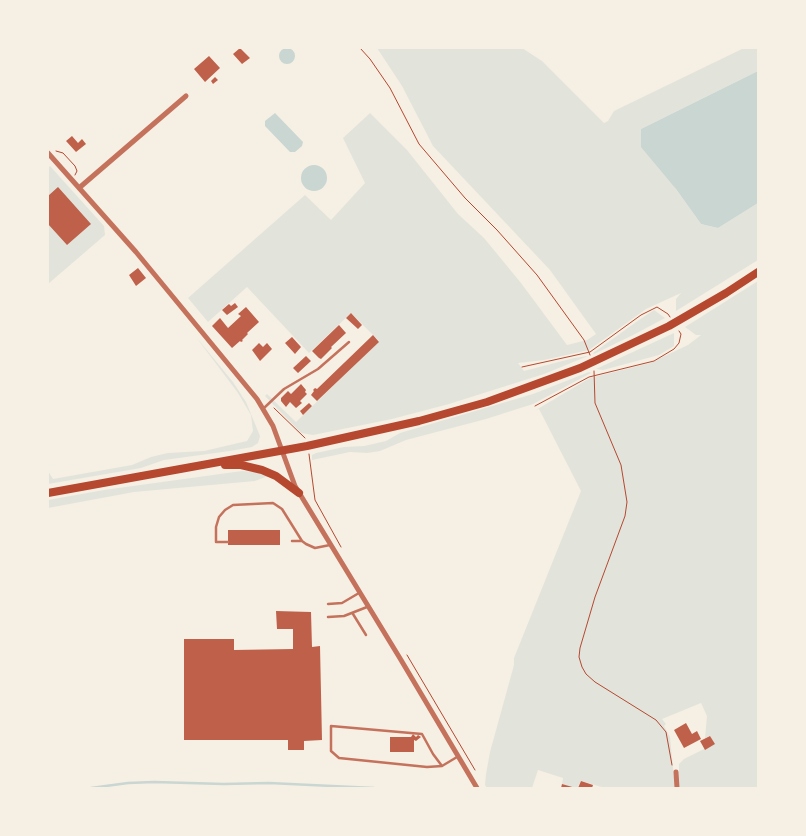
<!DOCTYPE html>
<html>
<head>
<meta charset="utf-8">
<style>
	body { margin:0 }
	#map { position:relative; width:806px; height:836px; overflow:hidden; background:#f6efe4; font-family:"DM Sans",sans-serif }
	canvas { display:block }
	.frame { position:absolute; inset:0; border:49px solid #f6efe4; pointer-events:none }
</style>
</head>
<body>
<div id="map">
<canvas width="806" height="836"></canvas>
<div class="frame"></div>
</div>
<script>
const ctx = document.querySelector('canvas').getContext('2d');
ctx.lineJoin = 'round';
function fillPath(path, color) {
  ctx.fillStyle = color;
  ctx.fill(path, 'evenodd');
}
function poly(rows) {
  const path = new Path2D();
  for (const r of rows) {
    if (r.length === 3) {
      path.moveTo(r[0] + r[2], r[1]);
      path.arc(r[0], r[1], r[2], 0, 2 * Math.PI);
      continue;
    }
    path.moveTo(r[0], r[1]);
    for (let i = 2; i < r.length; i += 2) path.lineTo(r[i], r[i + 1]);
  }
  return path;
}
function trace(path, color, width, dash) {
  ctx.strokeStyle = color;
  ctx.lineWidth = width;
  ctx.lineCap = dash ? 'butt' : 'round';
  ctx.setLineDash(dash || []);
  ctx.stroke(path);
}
const green = poly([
	[377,48,522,48,542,61,604,123,608,121,614,111,744,48,758,48,758,71,641,129,676,189,701,224,718,228,758,203,758,260,676,311,676,299,681,293,646,309,589,350,544,360,518,363,524,371,574,358,588,356,544,374,449,404,392,419,313,435,301,433,265,396,267,394,296,422,379,341,351,313,309,353,247,287,208,322,188,298,305,195,331,220,365,183,343,138,370,113,407,150,458,214,484,238,521,283,567,345,587,340,596,334,550,270,433,146,402,86],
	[50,166,104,226,105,235,48,284,48,168],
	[758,281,758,788,679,788,679,764,684,759,714,744,710,736,705,738,707,716,701,703,662,719,666,724,664,726,670,737,675,788,605,788,581,781,577,788,562,784,563,778,538,770,532,788,487,788,485,785,486,774,490,752,514,665,514,658,581,491,539,409,536,410,590,378,650,363,688,345,701,335,696,335,685,327],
	[654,310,665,318,635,334,594,354,593,353,639,320],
	[674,333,674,346,659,355,603,370,596,369],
	[196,337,233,382,246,402,260,436,258,443,252,447,230,451,164,460,141,468,48,484,48,471,53,479,132,465,151,457,168,453,204,451,247,441,253,431,251,415,238,393],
	[589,372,591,373,533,404,486,419,406,440,380,451,367,453,350,452,312,460,312,455,316,453,344,447,364,446,386,441,400,433,533,394],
	[242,471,255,472,268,476,255,481,134,492,48,508,48,500,104,490]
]);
const water = poly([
	[287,56,8],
	[758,71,758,203,718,228,701,224,676,189,641,147,641,129],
	[275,113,303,142,302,146,295,152,290,152,265,126,265,121],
	[314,178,13]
]);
const stream = poly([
	[91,788,128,783,154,782,224,784,269,783,374,788]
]);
const building = poly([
	[240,48,250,58,242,64,233,54],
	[209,56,220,68,205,82,194,69],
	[215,77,218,80,213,84,211,81],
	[72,136,78,143,82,139,86,144,76,152,66,141],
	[58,187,91,224,67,245,48,224,48,196],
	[138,268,146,278,136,286,129,275],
	[235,303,238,307,227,315,222,310,229,304,231,306],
	[246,307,259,322,247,333,248,334,242,340,243,341,241,342,240,341,232,348,212,326,220,318,228,328,241,316,238,314],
	[351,313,362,325,358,329,346,318],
	[339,325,346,333,331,347,332,348,321,359,319,358,312,351],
	[373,335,379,342,317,401,311,395,314,391,313,390,315,388,317,389],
	[292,337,301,347,295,354,285,343],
	[259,343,263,347,267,343,272,349,260,361,252,350],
	[306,356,311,361,298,373,293,368],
	[301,384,306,390,305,392,307,394,300,401,302,403,296,408,290,402,286,407,281,401,281,398,288,391,291,394],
	[309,403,312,406,303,415,300,411],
	[228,530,280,530,280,545,228,545],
	[276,611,311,612,312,647,320,646,322,740,304,741,304,750,288,750,288,740,184,740,184,639,234,639,234,650,293,649,293,629,277,629],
	[686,723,692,734,697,731,701,739,684,748,674,730],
	[413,734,416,737,418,735,421,737,416,741,414,740,414,752,390,752,390,737,411,737],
	[710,736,715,744,705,750,700,741],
	[581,781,593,785,592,788,578,788],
	[562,784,576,788,561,788]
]);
const path = poly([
	[360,48,370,59,390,88,419,144,465,198,497,230,537,275,584,340,590,355],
	[56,151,63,153,75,166,77,171,75,175],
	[522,367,590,352,641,315,657,307,668,314,670,317],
	[594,371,595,403,621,465,627,502,625,516,595,597,580,648,579,657,582,667,586,674,595,682,656,720,666,732,672,765],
	[535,406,589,377,654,361,674,349,679,343,681,334,679,331],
	[274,408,305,438],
	[309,454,315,500,341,547],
	[407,655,475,770]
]);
const service = poly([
	[264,408,284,389,318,369,349,342],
	[292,541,301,541],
	[228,542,216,542,216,527,219,517,225,510,233,505,273,503,282,509,302,541,306,544,315,548,330,545],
	[328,604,342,603,359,593],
	[353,614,366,635],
	[328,617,344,616,367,607],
	[442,766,433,754,422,734,331,726,331,751,339,758,427,767,442,766,457,757]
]);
const minor = poly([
	[48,153,136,252,257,399,273,426,295,486,401,660,477,788],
	[79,188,186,96],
	[676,772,677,788]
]);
const primary = poly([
	[225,465,241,465,262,470,276,476,299,493],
	[48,493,307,446,419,421,487,402,580,368,669,326,726,293,758,272]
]);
fillPath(green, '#e2e4dc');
fillPath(water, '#c9d6d2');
trace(stream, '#c9d6d2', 2.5);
fillPath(building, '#bf614a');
trace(path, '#b5482f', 1);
trace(service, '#c5725c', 2.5);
trace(minor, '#c5725c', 5);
trace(primary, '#b5482f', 8);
</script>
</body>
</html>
